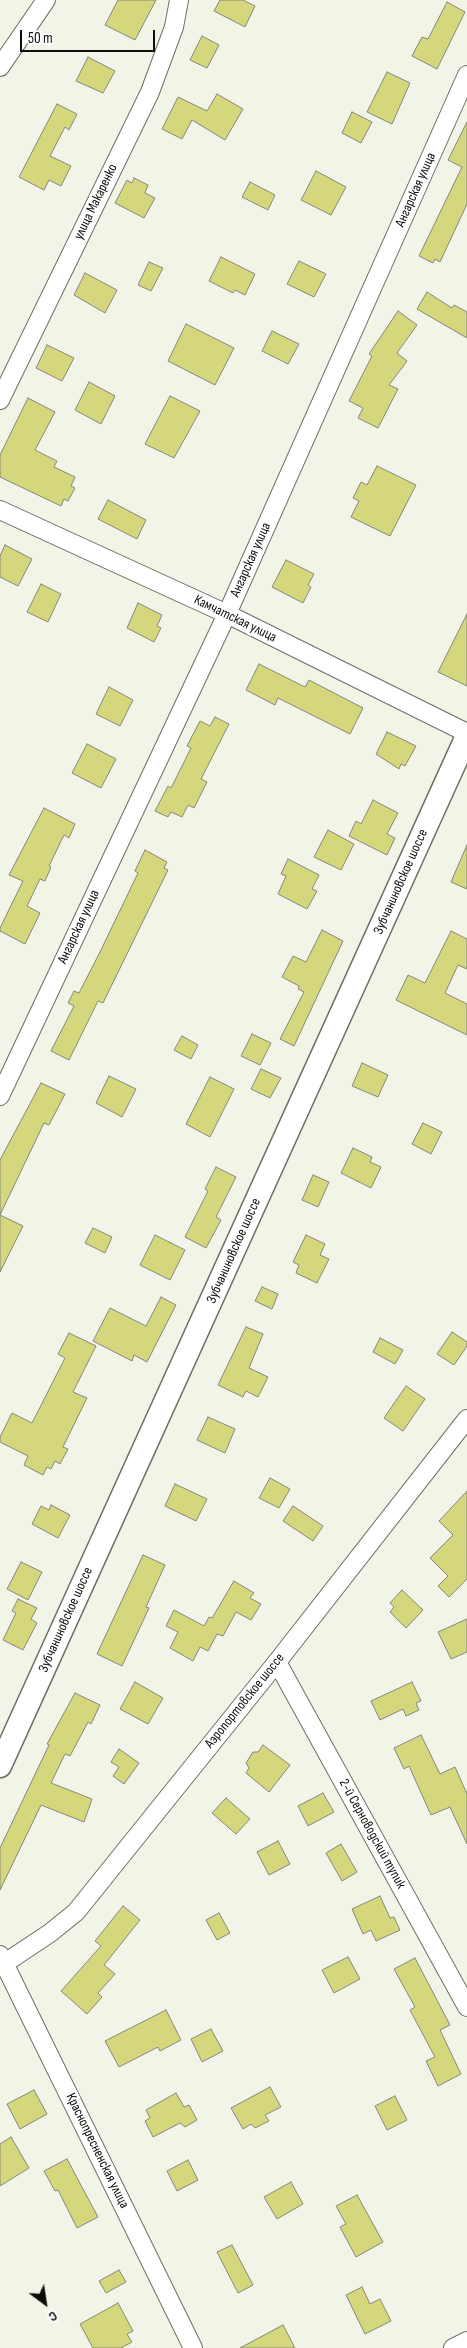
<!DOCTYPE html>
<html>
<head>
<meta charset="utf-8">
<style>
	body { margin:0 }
	#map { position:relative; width:467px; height:2348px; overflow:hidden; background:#f3f4e8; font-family:"Sofia Sans Condensed",sans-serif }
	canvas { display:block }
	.north { position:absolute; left:20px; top:2278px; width:50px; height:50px; -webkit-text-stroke:4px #fff; paint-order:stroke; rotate:149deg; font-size:14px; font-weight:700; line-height:20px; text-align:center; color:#0c0c09 }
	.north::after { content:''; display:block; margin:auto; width:18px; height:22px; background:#0c0c09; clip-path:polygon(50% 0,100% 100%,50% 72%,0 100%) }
	.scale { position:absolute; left:20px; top:30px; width:135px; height:22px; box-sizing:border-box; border:2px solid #0c0c09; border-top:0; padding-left:6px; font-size:15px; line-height:18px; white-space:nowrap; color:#0c0c09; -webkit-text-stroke:4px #fff; paint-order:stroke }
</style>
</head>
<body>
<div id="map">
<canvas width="467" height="2348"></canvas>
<div class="north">С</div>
<div class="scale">50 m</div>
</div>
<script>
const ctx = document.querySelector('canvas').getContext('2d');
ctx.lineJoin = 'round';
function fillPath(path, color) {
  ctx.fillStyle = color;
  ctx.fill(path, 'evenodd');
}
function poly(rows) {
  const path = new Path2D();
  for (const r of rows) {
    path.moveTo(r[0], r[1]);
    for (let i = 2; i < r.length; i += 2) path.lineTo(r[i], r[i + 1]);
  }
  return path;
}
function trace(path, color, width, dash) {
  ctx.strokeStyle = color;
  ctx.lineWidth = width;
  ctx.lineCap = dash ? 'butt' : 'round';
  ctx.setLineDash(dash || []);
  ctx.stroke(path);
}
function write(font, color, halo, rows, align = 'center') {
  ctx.font = font + ' "Sofia Sans Condensed",sans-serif';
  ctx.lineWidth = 5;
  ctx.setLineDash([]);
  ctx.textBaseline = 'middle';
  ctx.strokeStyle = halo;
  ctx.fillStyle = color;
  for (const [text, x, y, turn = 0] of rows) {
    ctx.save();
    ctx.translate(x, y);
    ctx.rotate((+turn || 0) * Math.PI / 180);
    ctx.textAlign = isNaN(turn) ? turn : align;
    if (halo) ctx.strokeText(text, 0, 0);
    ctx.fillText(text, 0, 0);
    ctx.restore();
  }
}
const building = poly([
	[118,0,156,0,135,40,105,25,118,0],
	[220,0,243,0,255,6,245,27,214,11,220,0],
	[447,2,465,12,437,69,412,56,422,37,428,39,447,2],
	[202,36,219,45,207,68,190,60,202,36],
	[88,57,115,71,103,93,76,81,88,57],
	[387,72,410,83,392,124,367,112,387,72],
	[217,94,243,109,225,140,192,120,182,139,162,129,178,97,207,111,217,94],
	[57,104,77,114,69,130,65,127,50,156,71,166,61,186,49,180,44,190,19,177,57,104],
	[352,112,372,122,361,143,342,133,352,112],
	[467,122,467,204,440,262,435,259,433,263,419,256,462,167,448,160,467,122],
	[316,171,346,187,331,215,301,200,316,171],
	[134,178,148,185,145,193,155,198,144,218,115,203,127,180,132,183,134,178],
	[250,182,275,195,268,210,242,197,250,182],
	[221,257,255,274,245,295,235,290,233,293,209,281,221,257],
	[299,261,326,274,314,297,287,284,299,261],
	[149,262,163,268,151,291,138,285,149,262],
	[85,273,117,290,105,313,74,295,85,273],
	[427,292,452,308,454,305,467,312,467,338,417,309,427,292],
	[398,311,417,325,397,353,407,361,389,385,398,389,378,428,358,418,363,408,349,401,372,356,369,354,398,311],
	[186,324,234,348,215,385,168,361,186,324],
	[272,331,299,344,288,364,262,351,272,331],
	[47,345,74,358,62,381,36,368,47,345],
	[89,382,115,396,101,424,75,410,89,382],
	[170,396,200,411,174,458,145,444,170,396],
	[28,398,55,412,35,450,57,461,54,467,75,477,71,486,75,488,68,501,64,499,61,506,0,477,0,455,28,398],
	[377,466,416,485,390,536,351,517,359,501,353,498,361,482,367,485,377,466],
	[108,500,146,520,137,539,98,519,108,500],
	[5,545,32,559,18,586,0,577,0,556,5,545],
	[286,560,314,574,308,585,311,587,303,603,272,587,286,560],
	[41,584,61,594,48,622,27,612,41,584],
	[138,603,162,615,157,626,161,628,154,642,127,628,138,603],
	[467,614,467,686,438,672,467,614],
	[259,664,305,687,309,680,363,708,350,734,278,698,275,705,246,690,259,664],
	[109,687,133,700,120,726,96,714,109,687],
	[215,717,229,724,201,779,207,782,194,808,188,805,182,817,171,812,168,817,155,811,168,786,171,788,191,748,187,746,200,721,210,726,215,717],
	[387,732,416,746,405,766,401,764,399,769,376,754,387,732],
	[87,744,116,759,101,788,72,773,87,744],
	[373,800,398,813,387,834,395,838,387,855,349,836,356,821,361,824,373,800],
	[44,808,75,824,69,838,64,835,49,866,51,867,45,881,40,879,27,906,40,913,25,944,0,931,0,928,23,881,9,875,44,808],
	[328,830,354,844,341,870,314,857,328,830],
	[467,845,467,889,451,882,467,845],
	[145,850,167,862,164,868,168,870,103,1003,98,1001,69,1060,51,1051,74,1006,68,1003,74,991,79,993,100,952,138,873,135,871,145,850],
	[288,859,319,875,312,889,317,891,307,909,278,894,286,876,281,874,288,859],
	[322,930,343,941,294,1046,280,1039,304,992,298,989,299,986,282,977,293,956,306,962,322,930],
	[451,931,467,939,467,969,458,965,445,993,467,1004,467,1035,396,1000,408,975,425,983,451,931],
	[252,1034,271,1043,260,1065,241,1056,252,1034],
	[182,1036,198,1045,191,1059,174,1050,182,1036],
	[362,1063,388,1075,378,1097,352,1086,362,1063],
	[261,1069,281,1078,270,1098,251,1089,261,1069],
	[109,1076,136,1089,122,1117,96,1103,109,1076],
	[210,1077,234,1089,210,1137,186,1124,210,1077],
	[41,1083,65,1094,49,1125,44,1123,0,1215,23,1226,0,1272,0,1160,41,1083],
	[423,1123,442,1132,431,1154,412,1144,423,1123],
	[353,1148,372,1157,370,1162,381,1167,371,1188,341,1173,353,1148],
	[216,1167,236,1177,216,1217,221,1220,206,1248,185,1237,208,1191,205,1189,216,1167],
	[313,1175,329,1182,318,1207,302,1200,313,1175],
	[93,1228,112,1237,105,1253,85,1243,93,1228],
	[155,1235,185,1250,170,1280,140,1265,155,1235],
	[306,1235,325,1244,320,1255,329,1259,317,1283,296,1273,299,1265,293,1262,306,1235],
	[262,1287,278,1294,272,1309,255,1301,262,1287],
	[161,1297,176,1305,147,1362,134,1355,132,1361,93,1341,110,1308,146,1326,161,1297],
	[246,1327,263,1334,249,1368,268,1377,258,1397,246,1391,243,1397,218,1385,246,1327],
	[452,1332,467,1342,467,1346,454,1365,437,1354,452,1332],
	[69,1333,96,1346,73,1392,87,1398,63,1447,68,1449,60,1464,55,1461,51,1469,47,1467,43,1475,24,1465,28,1456,0,1442,0,1437,12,1413,32,1423,65,1358,58,1354,69,1333],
	[380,1338,403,1350,395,1364,373,1352,380,1338],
	[406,1386,425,1399,403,1431,384,1418,406,1386],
	[208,1417,235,1429,225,1453,197,1440,208,1417],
	[270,1478,290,1489,279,1508,259,1498,270,1478],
	[175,1484,207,1499,196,1521,165,1506,175,1484],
	[467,1491,467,1579,449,1597,438,1586,448,1576,430,1558,453,1535,439,1521,467,1491],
	[51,1505,70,1515,58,1538,32,1524,41,1506,49,1510,51,1505],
	[293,1506,323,1526,313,1541,283,1521,293,1506],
	[143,1555,165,1565,146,1607,149,1608,122,1666,97,1654,143,1555],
	[21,1562,42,1572,28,1600,7,1589,21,1562],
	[234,1581,254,1593,250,1598,261,1604,251,1620,236,1612,223,1636,217,1634,208,1651,200,1647,193,1661,170,1648,178,1632,166,1626,174,1610,204,1626,209,1617,212,1618,234,1581],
	[402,1590,423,1610,406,1628,390,1612,394,1607,390,1603,402,1590],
	[18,1599,37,1608,31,1619,37,1623,23,1650,3,1640,16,1613,12,1611,18,1599],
	[467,1619,467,1652,451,1659,438,1632,467,1619],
	[135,1682,163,1698,148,1724,120,1709,135,1682],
	[412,1682,421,1701,416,1703,419,1710,406,1716,403,1709,380,1720,371,1701,412,1682],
	[75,1693,100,1705,91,1724,88,1722,70,1756,65,1754,51,1783,92,1799,84,1822,41,1805,0,1890,0,1848,49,1745,47,1744,75,1693],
	[421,1735,440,1774,455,1767,467,1794,467,1844,450,1807,431,1815,409,1766,404,1769,394,1748,421,1735],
	[263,1745,290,1765,269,1792,246,1773,249,1768,246,1763,253,1752,258,1752,263,1745],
	[119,1749,139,1763,124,1784,113,1776,119,1767,111,1762,119,1749],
	[323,1793,334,1812,308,1826,298,1806,323,1793],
	[226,1798,250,1819,236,1834,212,1813,226,1798],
	[278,1841,290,1864,269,1875,257,1852,278,1841],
	[341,1844,357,1872,342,1881,326,1853,341,1844],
	[380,1896,390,1918,394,1917,400,1930,376,1941,371,1930,363,1934,352,1909,380,1896],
	[123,1906,140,1920,104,1965,115,1974,98,1993,102,1997,87,2014,61,1991,101,1946,95,1941,123,1906],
	[219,1913,230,1933,217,1940,206,1920,219,1913],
	[348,1957,360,1979,334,1993,322,1970,348,1957],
	[415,1958,450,2025,440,2030,461,2074,438,2086,426,2061,435,2057,410,2010,415,2007,394,1969,415,1958],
	[166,2010,181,2040,160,2051,158,2047,119,2067,105,2041,166,2010],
	[211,2029,223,2051,202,2062,191,2039,211,2029],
	[270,2087,281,2107,265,2115,269,2121,255,2128,251,2124,243,2129,231,2108,270,2087],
	[34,2090,47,2114,20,2129,7,2104,34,2090],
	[176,2093,184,2107,189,2105,197,2120,185,2127,180,2123,153,2137,145,2121,150,2118,146,2110,176,2093],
	[395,2096,407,2120,387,2130,375,2106,395,2096],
	[11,2137,29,2168,0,2186,0,2144,11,2137],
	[67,2159,98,2217,77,2228,58,2190,55,2191,44,2171,67,2159],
	[188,2160,198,2180,177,2191,167,2171,188,2160],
	[291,2182,303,2204,277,2219,264,2197,291,2182],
	[357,2195,383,2242,356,2257,340,2227,346,2224,336,2206,357,2195],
	[232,2245,253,2285,238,2293,217,2252,232,2245],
	[119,2270,126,2282,106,2293,99,2281,119,2270],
	[362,2287,370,2304,380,2299,391,2321,365,2334,346,2295,362,2287],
	[118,2303,133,2331,127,2334,132,2342,121,2348,93,2348,80,2324,118,2303],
	[283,2325,295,2348,240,2348,283,2325]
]);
const minor = poly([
	[0,67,46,0],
	[0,400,150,92,174,27,179,0],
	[0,510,227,614,467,733],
	[0,1096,227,614,467,75],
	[277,1662,467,2007],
	[0,1955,193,2348],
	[5,1963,50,1933,76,1912,277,1662,467,1419],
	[453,2348,467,2341]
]);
const major = poly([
	[0,1766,467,736]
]);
const streetNames = [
	["Ангарская улица",416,190,-66],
	["улица Макаренко",96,202,-64],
	["Ангарская улица",251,560,-66],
	["Камчатская улица",235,619,26],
	["Зубчаниновское шоссе",401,882,-66],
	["Ангарская улица",79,927,-65],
	["Зубчаниновское шоссе",234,1251,-66],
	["Зубчаниновское шоссе",66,1620,-66],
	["Аэропортовское шоссе",245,1701,-51],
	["2-й Серноводский тупик",372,1834,61],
	["Краснопресненская улица",97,2151,64]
];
fillPath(building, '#d4d77b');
trace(building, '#86877d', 1);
trace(minor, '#6e6e64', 20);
trace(major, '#6e6e64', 25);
trace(minor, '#fff', 18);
trace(major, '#fff', 22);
write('14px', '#0c0c09', '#fff', streetNames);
</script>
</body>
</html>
